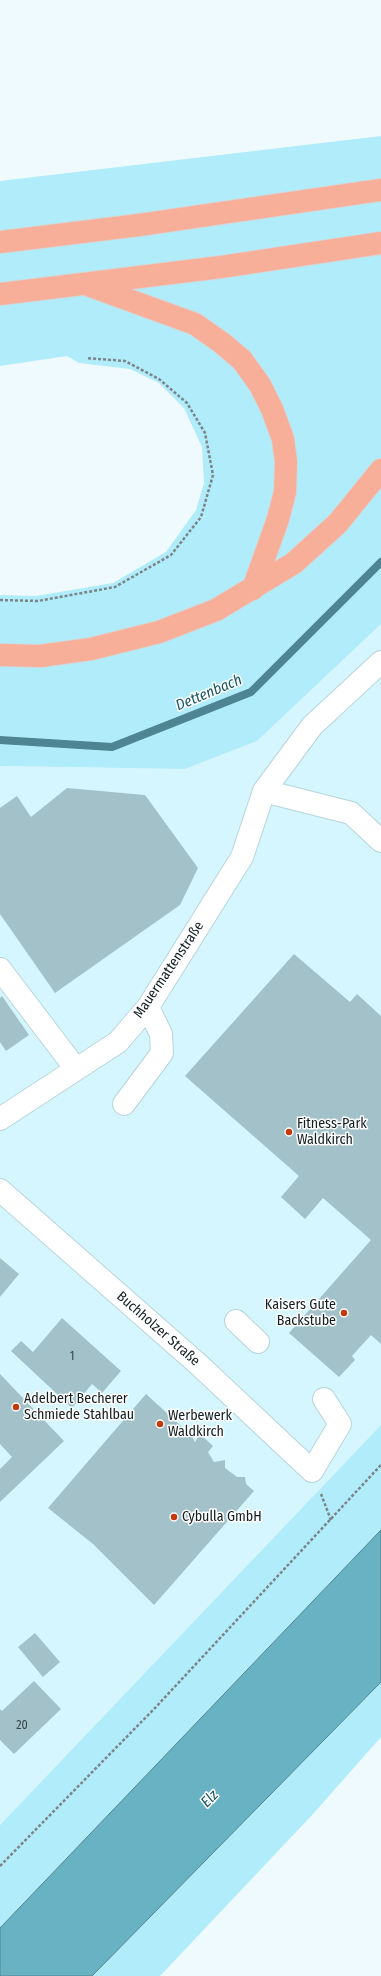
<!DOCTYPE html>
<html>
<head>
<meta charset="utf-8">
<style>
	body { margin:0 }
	canvas { display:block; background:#eefafd }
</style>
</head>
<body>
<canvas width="381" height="1976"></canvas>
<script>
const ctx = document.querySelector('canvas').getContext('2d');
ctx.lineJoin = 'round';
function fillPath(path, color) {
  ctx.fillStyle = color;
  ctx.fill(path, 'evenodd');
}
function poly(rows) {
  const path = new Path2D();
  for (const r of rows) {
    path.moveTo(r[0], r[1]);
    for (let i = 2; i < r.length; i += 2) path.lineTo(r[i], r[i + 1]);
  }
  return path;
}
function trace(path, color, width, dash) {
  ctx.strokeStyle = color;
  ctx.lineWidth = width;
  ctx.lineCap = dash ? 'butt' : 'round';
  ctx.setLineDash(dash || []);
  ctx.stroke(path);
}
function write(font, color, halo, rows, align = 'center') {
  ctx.font = font + ' "Fira Sans Condensed",sans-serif';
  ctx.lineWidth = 3;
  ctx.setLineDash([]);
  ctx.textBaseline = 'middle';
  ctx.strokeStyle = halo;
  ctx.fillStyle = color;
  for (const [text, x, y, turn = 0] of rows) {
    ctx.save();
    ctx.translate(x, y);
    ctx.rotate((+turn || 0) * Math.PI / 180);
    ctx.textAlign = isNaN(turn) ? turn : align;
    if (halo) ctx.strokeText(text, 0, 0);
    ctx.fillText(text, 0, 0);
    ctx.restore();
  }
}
const built = poly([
	[381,624,381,1425,0,1825,0,766,185,769,257,741]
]);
const green = poly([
	[381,136,381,624,257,741,185,769,0,766,0,595,36,596,113,583,166,552,196,510,204,483,202,447,184,408,159,383,130,369,79,363,67,356,0,366,0,181],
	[381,1425,381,1530,0,1928,0,1825],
	[381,1682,381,1737,313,1814,160,1976,92,1976]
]);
const water = poly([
	[381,1530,381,1682,92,1976,0,1976,0,1928,381,1530]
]);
const stream = poly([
	[0,740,112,747,251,692,381,562]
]);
const building = poly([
	[67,788,145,795,198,868,180,905,55,993,0,914,0,808,17,796,31,817],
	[294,954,350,1002,357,994,381,1016,381,1344,371,1335,352,1356,355,1360,339,1377,289,1333,371,1240,323,1198,305,1219,281,1197,299,1176,185,1076],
	[2,996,29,1035,6,1051,0,1042,0,998],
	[0,1258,19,1274,0,1297],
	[62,1318,121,1371,102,1393,92,1384,72,1408,11,1351,21,1341,33,1352],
	[0,1374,64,1441,0,1502,0,1469,12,1457,0,1444],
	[146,1394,191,1435,195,1442,200,1434,213,1446,208,1452,214,1462,225,1460,225,1468,237,1477,245,1477,246,1484,254,1491,154,1605,93,1544,48,1508],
	[35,1633,60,1662,43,1677,18,1647],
	[34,1681,61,1709,14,1754,0,1740,0,1709,2,1711]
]);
const path = poly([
	[0,600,38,601,115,587,171,555,201,517,213,475,205,433,187,403,159,379,125,361,86,358],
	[321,1494,331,1520],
	[0,1866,155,1708,381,1465]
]);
const minor = poly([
	[264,791,351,813,381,841],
	[0,969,76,1069],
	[124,1104,162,1053,161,1034,148,1007],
	[0,1119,118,1042,148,1007,242,857,264,791,312,726,381,662],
	[0,1190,198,1364,312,1471,340,1424,324,1399],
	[236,1321,258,1342]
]);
const highway = poly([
	[0,242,139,225,381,190],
	[85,284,195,324,222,343,242,360,260,385,272,409,283,439,286,462,285,492,278,519,253,589],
	[0,294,221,267,381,243],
	[0,655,40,656,91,649,159,632,216,610,294,563,338,523,381,470]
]);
const markers = [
	[289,1132,4,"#c33a0d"],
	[344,1313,4,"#c33a0d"],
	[16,1407,4,"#c33a0d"],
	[160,1424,4,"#c33a0d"],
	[174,1517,4,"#c33a0d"]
];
const numberNames = [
	["1",72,1357],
	["20",22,1726]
];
const streetNames = [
	["Mauermattenstraße",169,970,-56],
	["Buchholzer Straße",158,1329,41]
];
const poiNames = [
	["Fitness-Park",297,1124],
	["Waldkirch",297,1140],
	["Kaisers Gute",336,1305,"right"],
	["Backstube",336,1321,"right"],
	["Adelbert Becherer",24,1399],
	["Schmiede Stahlbau",24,1415],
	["Werbewerk",168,1416],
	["Waldkirch",168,1432],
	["Cybulla GmbH",182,1517]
];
const waterNames = [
	["Dettenbach",209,693,-23],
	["Elz",210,1799,-46]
];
fillPath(built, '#d5f6fe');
fillPath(green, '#b1ecfa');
fillPath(water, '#69b2c3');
trace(water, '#4f8592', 1);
trace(stream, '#4f8592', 8);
fillPath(building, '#a3c1c9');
trace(minor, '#b6d5dc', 24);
trace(highway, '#d4d6d7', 24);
trace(path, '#7a8588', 2.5, [3, 2]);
trace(minor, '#fff', 22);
trace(highway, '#f7af9a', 22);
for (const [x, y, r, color] of markers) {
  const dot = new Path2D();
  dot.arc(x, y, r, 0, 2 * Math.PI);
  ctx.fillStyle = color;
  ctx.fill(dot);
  trace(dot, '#fff', 1.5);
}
write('12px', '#36464a', null, numberNames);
write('14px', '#121d20', '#fff', streetNames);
write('14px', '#121d20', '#fff', poiNames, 'left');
write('italic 15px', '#175562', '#fff', waterNames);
</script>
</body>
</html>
